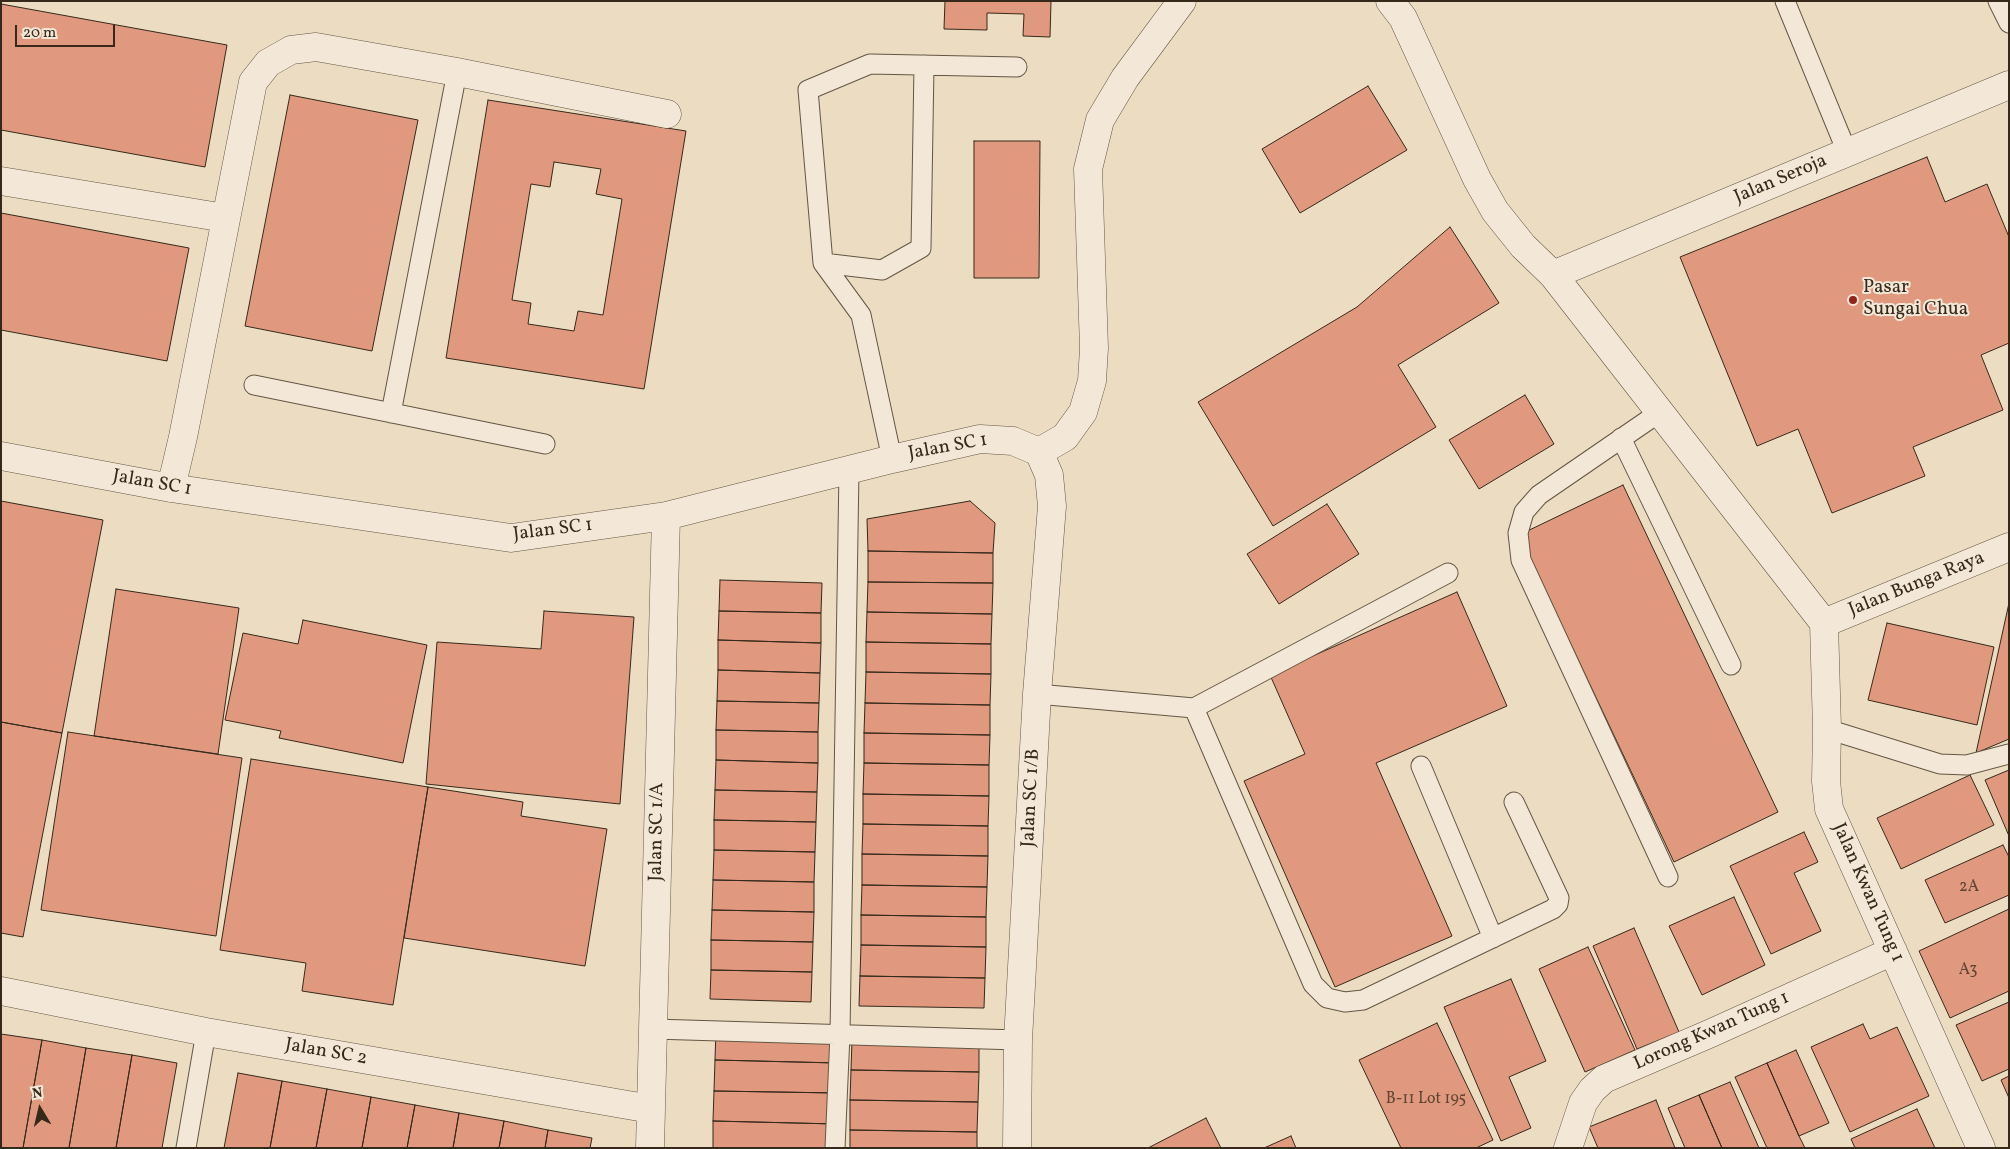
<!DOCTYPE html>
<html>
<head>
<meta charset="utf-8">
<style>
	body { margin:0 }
	#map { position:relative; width:2010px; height:1149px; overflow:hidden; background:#ecdcc1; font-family:Vollkorn,serif }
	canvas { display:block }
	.frame { position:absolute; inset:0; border:2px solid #36291b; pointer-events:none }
	.north { position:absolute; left:15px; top:1084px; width:50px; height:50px; -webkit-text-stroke:4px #f3e8d7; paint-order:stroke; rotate:351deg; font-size:14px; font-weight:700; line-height:20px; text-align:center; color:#36291b }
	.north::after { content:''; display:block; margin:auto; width:18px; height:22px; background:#36291b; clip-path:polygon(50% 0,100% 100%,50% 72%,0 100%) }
	.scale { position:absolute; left:15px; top:25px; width:100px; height:22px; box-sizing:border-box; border:2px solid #36291b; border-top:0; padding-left:6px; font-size:15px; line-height:18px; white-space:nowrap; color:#36291b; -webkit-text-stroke:4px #f3e8d7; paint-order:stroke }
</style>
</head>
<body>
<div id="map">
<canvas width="2010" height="1149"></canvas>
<div class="frame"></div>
<div class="north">N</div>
<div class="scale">20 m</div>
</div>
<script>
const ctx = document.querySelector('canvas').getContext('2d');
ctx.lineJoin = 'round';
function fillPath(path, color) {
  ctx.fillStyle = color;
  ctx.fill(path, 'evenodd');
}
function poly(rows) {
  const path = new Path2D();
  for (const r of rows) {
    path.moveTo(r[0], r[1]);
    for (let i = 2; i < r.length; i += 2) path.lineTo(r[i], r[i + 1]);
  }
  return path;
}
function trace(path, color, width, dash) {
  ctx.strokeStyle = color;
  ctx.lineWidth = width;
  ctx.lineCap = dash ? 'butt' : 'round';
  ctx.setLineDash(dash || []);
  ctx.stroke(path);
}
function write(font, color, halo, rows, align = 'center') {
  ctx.font = font + ' Vollkorn,serif';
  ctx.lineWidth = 4;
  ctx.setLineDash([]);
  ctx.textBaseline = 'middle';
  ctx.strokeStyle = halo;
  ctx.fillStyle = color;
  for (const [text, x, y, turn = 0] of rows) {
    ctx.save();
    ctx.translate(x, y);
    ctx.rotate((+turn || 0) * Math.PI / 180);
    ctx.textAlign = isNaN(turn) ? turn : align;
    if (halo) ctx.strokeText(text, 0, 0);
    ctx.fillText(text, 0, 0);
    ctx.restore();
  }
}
const building = poly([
	[945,1,1051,1,1050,37,1023,36,1024,14,987,13,987,30,944,29,945,1],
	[1,4,227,45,205,167,1,130,1,4],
	[1368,86,1407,150,1300,213,1262,149,1368,86],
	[290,95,418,120,372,351,245,326,290,95],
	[488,100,686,131,644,389,446,358,488,100],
	[554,162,601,169,596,194,622,199,603,315,578,311,574,331,528,324,531,303,512,300,531,184,550,187,554,162],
	[974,141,1040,141,1039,278,974,278,974,141],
	[1927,157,1945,202,1987,184,2009,237,2009,343,1981,355,2003,410,1913,447,1925,476,1832,513,1798,429,1757,446,1680,257,1927,157],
	[1,213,189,248,167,361,1,330,1,213],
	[1450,227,1499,303,1398,365,1436,427,1273,526,1198,402,1357,307,1450,227],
	[1525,395,1554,444,1479,489,1449,440,1525,395],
	[1623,485,1778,812,1674,862,1519,535,1623,485],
	[1,501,103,520,62,733,1,722,1,501],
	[970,501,995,523,993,553,868,551,867,519,970,501],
	[1327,504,1359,554,1279,604,1247,554,1327,504],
	[868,551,993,553,993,583,868,582,868,551],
	[720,580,822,583,821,613,719,611,720,580],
	[868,582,993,583,992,614,867,612,868,582],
	[116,589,239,608,218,754,94,736,116,589],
	[1457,592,1507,706,1376,763,1452,936,1335,987,1244,781,1305,754,1270,675,1457,592],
	[2009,603,2009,739,1976,753,2009,603],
	[544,611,634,617,620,804,426,784,437,642,541,649,544,611],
	[719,611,821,613,821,643,718,640,719,611],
	[867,612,992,614,991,644,866,642,867,612],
	[303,620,427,645,403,763,279,738,281,731,225,720,243,633,298,644,303,620],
	[1887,623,1994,647,1977,725,1868,700,1887,623],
	[718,640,821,643,820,673,718,670,718,640],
	[866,642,991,644,991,674,866,672,866,642],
	[718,670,820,673,819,703,717,701,718,670],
	[866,672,991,674,990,705,865,703,866,672],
	[717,701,819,703,818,732,716,730,717,701],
	[865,703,990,705,990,735,864,733,865,703],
	[1,722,62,733,23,937,1,933,1,722],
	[716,730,818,732,818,763,716,760,716,730],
	[68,732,242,758,216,936,41,910,68,732],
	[864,733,990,735,989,765,864,763,864,733],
	[251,759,428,787,393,1005,302,991,306,963,220,950,251,759],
	[716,760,818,763,817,792,715,790,716,760],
	[864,763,989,765,989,796,863,794,864,763],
	[2009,770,2009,836,1985,780,2009,770],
	[1970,775,1994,825,1901,869,1877,818,1970,775],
	[428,787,523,802,521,816,607,829,585,966,404,938,428,787],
	[715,790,817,792,816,822,714,820,715,790],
	[863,794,989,796,988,826,863,824,863,794],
	[714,820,816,822,815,852,714,850,714,820],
	[863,824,988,826,988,856,862,854,863,824],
	[1804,832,1818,862,1794,873,1821,931,1771,954,1730,866,1804,832],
	[2003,845,2009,857,2009,895,1945,923,1925,880,2003,845],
	[714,850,815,852,814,882,713,880,714,850],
	[862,854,988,856,987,887,862,885,862,854],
	[713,880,814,882,814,912,712,910,713,880],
	[862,885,987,887,986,917,861,915,862,885],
	[1734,897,1765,965,1702,995,1669,926,1734,897],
	[2009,909,2009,991,1950,1018,1919,951,2009,909],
	[712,910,814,912,813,942,711,940,712,910],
	[861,915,986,917,986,947,861,945,861,915],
	[1634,928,1679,1032,1637,1049,1593,946,1634,928],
	[711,940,813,942,812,972,711,970,711,940],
	[861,945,986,947,985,978,860,976,861,945],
	[1588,947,1635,1050,1585,1072,1539,969,1588,947],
	[711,970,812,972,811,1002,710,999,711,970],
	[860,976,985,978,984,1008,859,1006,860,976],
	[1511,979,1546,1061,1509,1077,1531,1128,1501,1141,1444,1007,1511,979],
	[2009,1002,2009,1069,1982,1081,1956,1025,2009,1002],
	[1437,1023,1493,1140,1476,1148,1401,1148,1359,1060,1437,1023],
	[1863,1024,1870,1039,1897,1027,1929,1096,1850,1132,1811,1047,1863,1024],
	[716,1030,838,1033,837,1063,715,1060,716,1030],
	[1,1034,42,1040,23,1148,1,1148,1,1034],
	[42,1040,86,1048,69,1148,23,1148,42,1040],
	[852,1040,979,1042,979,1072,851,1070,852,1040],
	[86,1048,132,1055,116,1148,69,1148,86,1048],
	[1796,1050,1829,1123,1799,1136,1767,1063,1796,1050],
	[132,1055,177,1063,162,1148,116,1148,132,1055],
	[715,1060,837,1063,837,1093,714,1091,715,1060],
	[1767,1063,1799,1136,1805,1148,1767,1148,1735,1077,1767,1063],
	[851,1070,979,1072,978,1102,850,1100,851,1070],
	[238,1073,282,1081,270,1148,224,1148,238,1073],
	[2009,1076,2009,1098,2001,1080,2009,1076],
	[282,1081,327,1089,316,1148,270,1148,282,1081],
	[1730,1082,1759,1148,1722,1148,1699,1095,1730,1082],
	[327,1089,371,1097,362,1148,316,1148,327,1089],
	[714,1091,837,1093,836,1124,713,1121,714,1091],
	[1699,1095,1722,1148,1685,1148,1668,1108,1699,1095],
	[371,1097,415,1105,407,1148,362,1148,371,1097],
	[850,1100,978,1102,977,1132,850,1130,850,1100],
	[1656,1100,1675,1148,1598,1148,1589,1127,1656,1100],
	[415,1105,459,1113,453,1148,407,1148,415,1105],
	[1917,1109,1935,1148,1855,1148,1851,1139,1917,1109],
	[459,1113,504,1121,499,1148,453,1148,459,1113],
	[1206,1118,1221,1148,1148,1148,1206,1118],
	[504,1121,548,1130,545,1148,499,1148,504,1121],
	[713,1121,836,1124,835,1148,713,1148,713,1121],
	[548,1130,592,1138,590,1148,545,1148,548,1130],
	[850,1130,977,1132,977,1148,850,1148,850,1130],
	[1291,1136,1296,1148,1264,1148,1291,1136]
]);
const service = poly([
	[1785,1,1847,152],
	[1998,1,2009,23],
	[823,263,882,270,921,248,924,65],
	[254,385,545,444],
	[1660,412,1539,495,1524,512,1518,533,1521,560,1668,877],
	[391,413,457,72],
	[1621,438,1731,665],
	[892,459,861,315,823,263,808,90,870,64,1017,67],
	[1037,694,1194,708,1448,573],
	[1194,708,1313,984,1327,998,1345,1002,1363,1000,1553,909,1558,904,1559,898,1514,802],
	[1827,729,1940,764,1967,765,2009,754],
	[1421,766,1493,938],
	[653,1029,1018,1040],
	[186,1148,206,1032],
	[835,1148,840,1034,849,470]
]);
const minor = poly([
	[1390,1,1403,18,1477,179,1495,211,1523,246,1553,275,1824,623],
	[1,181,225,218],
	[1553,275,2009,85],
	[1039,452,1065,437,1083,412,1092,381,1094,348,1088,169,1100,120,1125,78,1182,1],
	[1,456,171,488,511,538,666,516,892,459,980,439,1013,441,1039,452],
	[171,488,183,437,253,82,268,63,291,50,316,47,457,72,667,114],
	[1824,623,1827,729,1826,781,1829,809,1981,1148],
	[1824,623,2009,547],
	[1,991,206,1032,651,1109],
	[650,1148,666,516],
	[1017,1148,1018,1040,1037,694,1052,506,1049,475,1039,452],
	[1568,1148,1583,1103,1592,1090,1604,1079,1709,1034,1893,951]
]);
const markers = [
	[1853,300,5,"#8f2418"]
];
const numberNames = [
	["2A",1969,888],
	["A3",1968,971],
	["B-11 Lot 195",1426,1100]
];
const streetNames = [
	["Jalan Seroja",1781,180,-23],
	["Jalan SC 1",948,448,-10],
	["Jalan SC 1",152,484,10],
	["Jalan SC 1",553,531,-7],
	["Jalan Bunga Raya",1917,585,-22],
	["Jalan SC 1/B",1032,798,-87],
	["Jalan SC 1/A",658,832,-89],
	["Jalan Kwan Tung 1",1867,893,66],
	["Lorong Kwan Tung 1",1712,1032,-24],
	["Jalan SC 2",326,1053,10]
];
const poiNames = [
	["Pasar",1863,289],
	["Sungai Chua",1863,311]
];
fillPath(building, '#e0997e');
trace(building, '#36291b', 1);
trace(service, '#645644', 21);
trace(minor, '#645644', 29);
trace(service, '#f3e8d7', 19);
trace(minor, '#f3e8d7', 28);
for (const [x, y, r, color] of markers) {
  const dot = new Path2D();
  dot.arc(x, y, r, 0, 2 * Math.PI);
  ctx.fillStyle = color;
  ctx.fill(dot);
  trace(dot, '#f3e8d7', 2);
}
write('16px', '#604534', null, numberNames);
write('19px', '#36291b', '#f3e8d7', streetNames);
write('19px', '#36291b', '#f3e8d7', poiNames, 'left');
</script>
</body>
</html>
